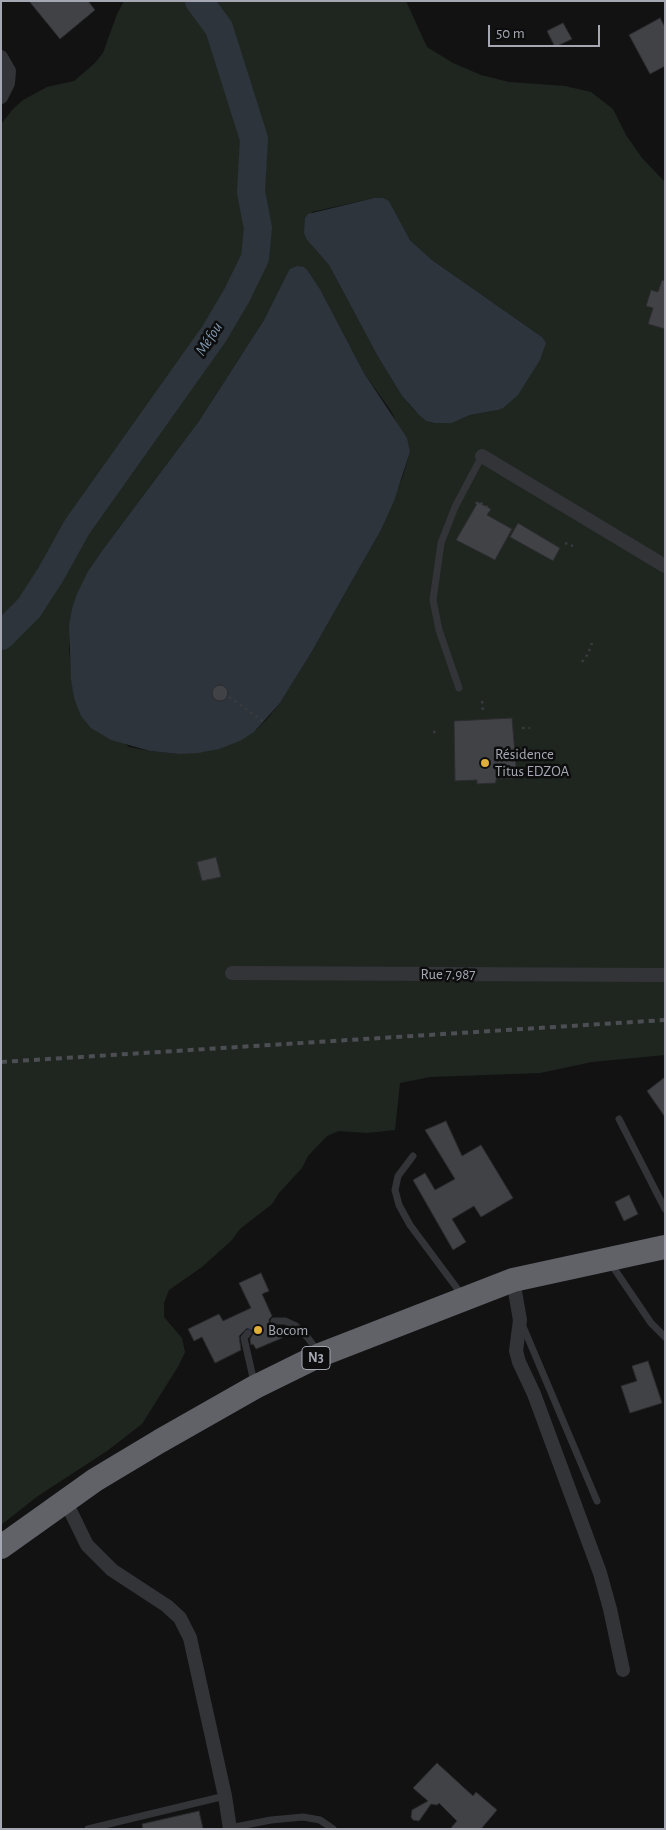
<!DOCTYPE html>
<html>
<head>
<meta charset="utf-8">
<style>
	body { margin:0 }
	#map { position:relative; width:666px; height:1830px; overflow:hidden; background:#121213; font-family:"Alegreya Sans",sans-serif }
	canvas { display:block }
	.frame { position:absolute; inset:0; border:2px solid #a5a8b3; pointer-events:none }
	.scale { position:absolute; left:488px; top:25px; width:112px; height:22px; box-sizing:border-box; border:2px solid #a5a8b3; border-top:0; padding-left:6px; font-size:15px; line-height:18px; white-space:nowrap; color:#a5a8b3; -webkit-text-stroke:4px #0d0d0e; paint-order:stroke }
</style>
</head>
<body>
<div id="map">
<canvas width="666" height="1830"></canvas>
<div class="frame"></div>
<div class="scale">50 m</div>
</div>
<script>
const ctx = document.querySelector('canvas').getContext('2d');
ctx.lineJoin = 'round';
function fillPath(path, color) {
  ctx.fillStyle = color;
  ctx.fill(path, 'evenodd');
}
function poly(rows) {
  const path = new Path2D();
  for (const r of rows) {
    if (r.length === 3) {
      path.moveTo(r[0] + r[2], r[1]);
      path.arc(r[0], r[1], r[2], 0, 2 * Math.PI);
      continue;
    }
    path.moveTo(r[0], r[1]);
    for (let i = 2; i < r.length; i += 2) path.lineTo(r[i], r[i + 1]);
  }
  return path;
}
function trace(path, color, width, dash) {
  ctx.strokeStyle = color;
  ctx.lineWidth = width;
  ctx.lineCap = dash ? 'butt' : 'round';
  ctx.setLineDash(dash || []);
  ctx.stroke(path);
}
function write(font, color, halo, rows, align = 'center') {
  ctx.font = font + ' "Alegreya Sans",sans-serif';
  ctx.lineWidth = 5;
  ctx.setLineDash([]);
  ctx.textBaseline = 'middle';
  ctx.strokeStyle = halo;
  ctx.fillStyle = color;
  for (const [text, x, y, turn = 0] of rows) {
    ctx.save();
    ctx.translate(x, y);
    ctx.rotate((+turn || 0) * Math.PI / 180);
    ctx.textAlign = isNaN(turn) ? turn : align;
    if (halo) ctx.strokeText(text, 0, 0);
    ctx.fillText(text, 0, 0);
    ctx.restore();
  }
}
const green = poly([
	[124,1,406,1,427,47,453,63,481,75,509,82,565,86,591,92,613,109,626,135,642,158,665,182,665,1055,592,1062,540,1073,430,1077,400,1083,395,1130,367,1133,339,1131,327,1136,308,1156,302,1168,279,1193,272,1204,240,1229,232,1240,202,1267,169,1290,164,1303,164,1317,182,1338,185,1352,179,1365,142,1424,107,1451,38,1496,1,1525,1,124,13,109,23,100,47,87,74,81,95,63,103,53,117,14],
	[374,198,389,201,410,240,432,260,542,337,498,410,470,415,452,423,434,423,426,421,413,409,402,396,377,355,329,265,307,240,312,212],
	[297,266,308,271,320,289,364,373,391,411,410,452,403,476,381,530,311,653,280,703,268,718,254,732,179,754,150,751,129,747,74,698,69,649,72,608,88,571,104,548,199,421,264,320,287,274]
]);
const water = poly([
	[374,198,383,198,389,201,410,240,432,260,542,337,546,343,540,360,518,395,503,408,498,410,470,415,452,423,434,423,426,421,419,415,402,396,377,355,329,265,307,240,304,233,305,218,308,214],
	[297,266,304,267,308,271,320,289,364,373,407,438,410,452,394,501,381,530,311,653,280,703,254,732,240,741,219,749,198,753,179,754,150,751,111,740,91,728,81,716,74,698,71,679,69,626,72,608,77,594,88,571,104,548,199,421,264,320,287,274,290,269]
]);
const river = poly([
	[1,636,29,608,51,574,77,527,214,334,237,295,255,258,258,228,251,192,254,139,219,28,199,1]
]);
const building = poly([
	[29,1,88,1,95,10,60,39,29,1],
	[660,18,665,27,665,66,650,74,629,35,660,18],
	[563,23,572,39,555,47,547,31,563,23],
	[662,280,665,281,665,329,648,324,653,308,646,306,651,290,658,292,662,280],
	[478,502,491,509,487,515,512,529,495,560,456,540,478,502],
	[518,523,560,548,553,561,510,537,518,523],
	[220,693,8],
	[512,718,517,778,496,779,496,783,477,784,477,780,455,781,454,721,512,718],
	[216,857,221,877,202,881,197,862,216,857],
	[665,1077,665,1117,647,1091,665,1077],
	[446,1121,462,1156,481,1145,513,1198,481,1217,474,1206,452,1219,466,1242,453,1250,413,1180,425,1173,435,1190,455,1179,425,1130,446,1121],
	[629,1195,638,1214,624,1221,615,1202,629,1195],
	[261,1273,269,1291,262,1294,272,1316,269,1319,269,1323,272,1326,277,1326,282,1338,256,1349,253,1344,251,1345,250,1339,253,1334,253,1331,247,1328,239,1336,241,1350,215,1363,202,1337,194,1341,188,1329,219,1314,223,1321,251,1308,239,1283,261,1273],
	[648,1361,662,1403,630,1413,621,1386,637,1381,632,1366,648,1361],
	[437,1763,473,1796,476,1792,497,1810,481,1829,450,1829,457,1821,439,1803,437,1805,431,1804,419,1821,413,1820,411,1817,412,1810,428,1801,413,1788,437,1763],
	[199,1811,203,1829,143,1829,142,1824,199,1811]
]);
const path = poly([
	[476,504,478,501,488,508],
	[565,543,573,546],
	[582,662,588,654,592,643],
	[229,697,264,722],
	[482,701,483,712],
	[522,728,530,728],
	[433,732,439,732]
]);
const lane = poly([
	[459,688,439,630,433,600,441,543,455,507,482,456],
	[619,1119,665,1209],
	[413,1156,398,1176,395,1190,399,1205,410,1225,462,1295],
	[611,1264,651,1323,665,1337],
	[274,1321,285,1321,296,1326,308,1338,319,1353],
	[522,1324,597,1501],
	[248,1333,244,1338,254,1382],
	[230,1828,271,1820,303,1817,320,1820,333,1829],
	[88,1829,225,1796]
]);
const street = poly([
	[1,57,9,71,8,83,1,97],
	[482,456,665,566],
	[232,973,665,975],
	[513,1280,520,1320,516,1351,519,1362,534,1394,600,1573,610,1609,623,1670],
	[65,1500,87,1545,112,1570,167,1606,180,1618,190,1638,225,1796,230,1829]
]);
const highway = poly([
	[1,1547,95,1480,160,1441,255,1387,320,1355,513,1280,665,1247]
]);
const rail = poly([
	[1,1062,665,1020]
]);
const markers = [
	[485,763,5,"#e0ae3d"],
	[258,1330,5,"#e0ae3d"]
];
const shields = [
	[316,1358,28]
];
const shieldNames = [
	["N3",316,1358]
];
const poiNames = [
	["Résidence",495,754],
	["Titus EDZOA",495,771],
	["Bocom",268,1330]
];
const streetNames = [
	["Rue 7.987",448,974]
];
const waterNames = [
	["Méfou",209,339,-57]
];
fillPath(green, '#1f2620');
fillPath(water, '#2d343b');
trace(river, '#2d343b', 28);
fillPath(building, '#414246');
trace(building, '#2c2c2f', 1);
trace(path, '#393b3f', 2.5, [2.5, 4]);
trace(lane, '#333438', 7);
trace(street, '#333438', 14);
trace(highway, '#606268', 24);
trace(rail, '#4c4e53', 4, [6, 5]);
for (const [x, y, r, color] of markers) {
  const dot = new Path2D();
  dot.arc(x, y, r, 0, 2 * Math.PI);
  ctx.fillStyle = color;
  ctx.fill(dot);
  trace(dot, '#0d0d0e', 2);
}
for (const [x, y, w] of shields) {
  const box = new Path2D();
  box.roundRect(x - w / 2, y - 11.5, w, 23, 4);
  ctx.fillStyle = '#0d0d0e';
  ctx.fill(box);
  trace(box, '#a5a8b3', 1);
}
write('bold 14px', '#a5a8b3', null, shieldNames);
write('15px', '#a5a8b3', '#0d0d0e', poiNames, 'left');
write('15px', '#a5a8b3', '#0d0d0e', streetNames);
write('italic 16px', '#7e95ab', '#0d0d0e', waterNames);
</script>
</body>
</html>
